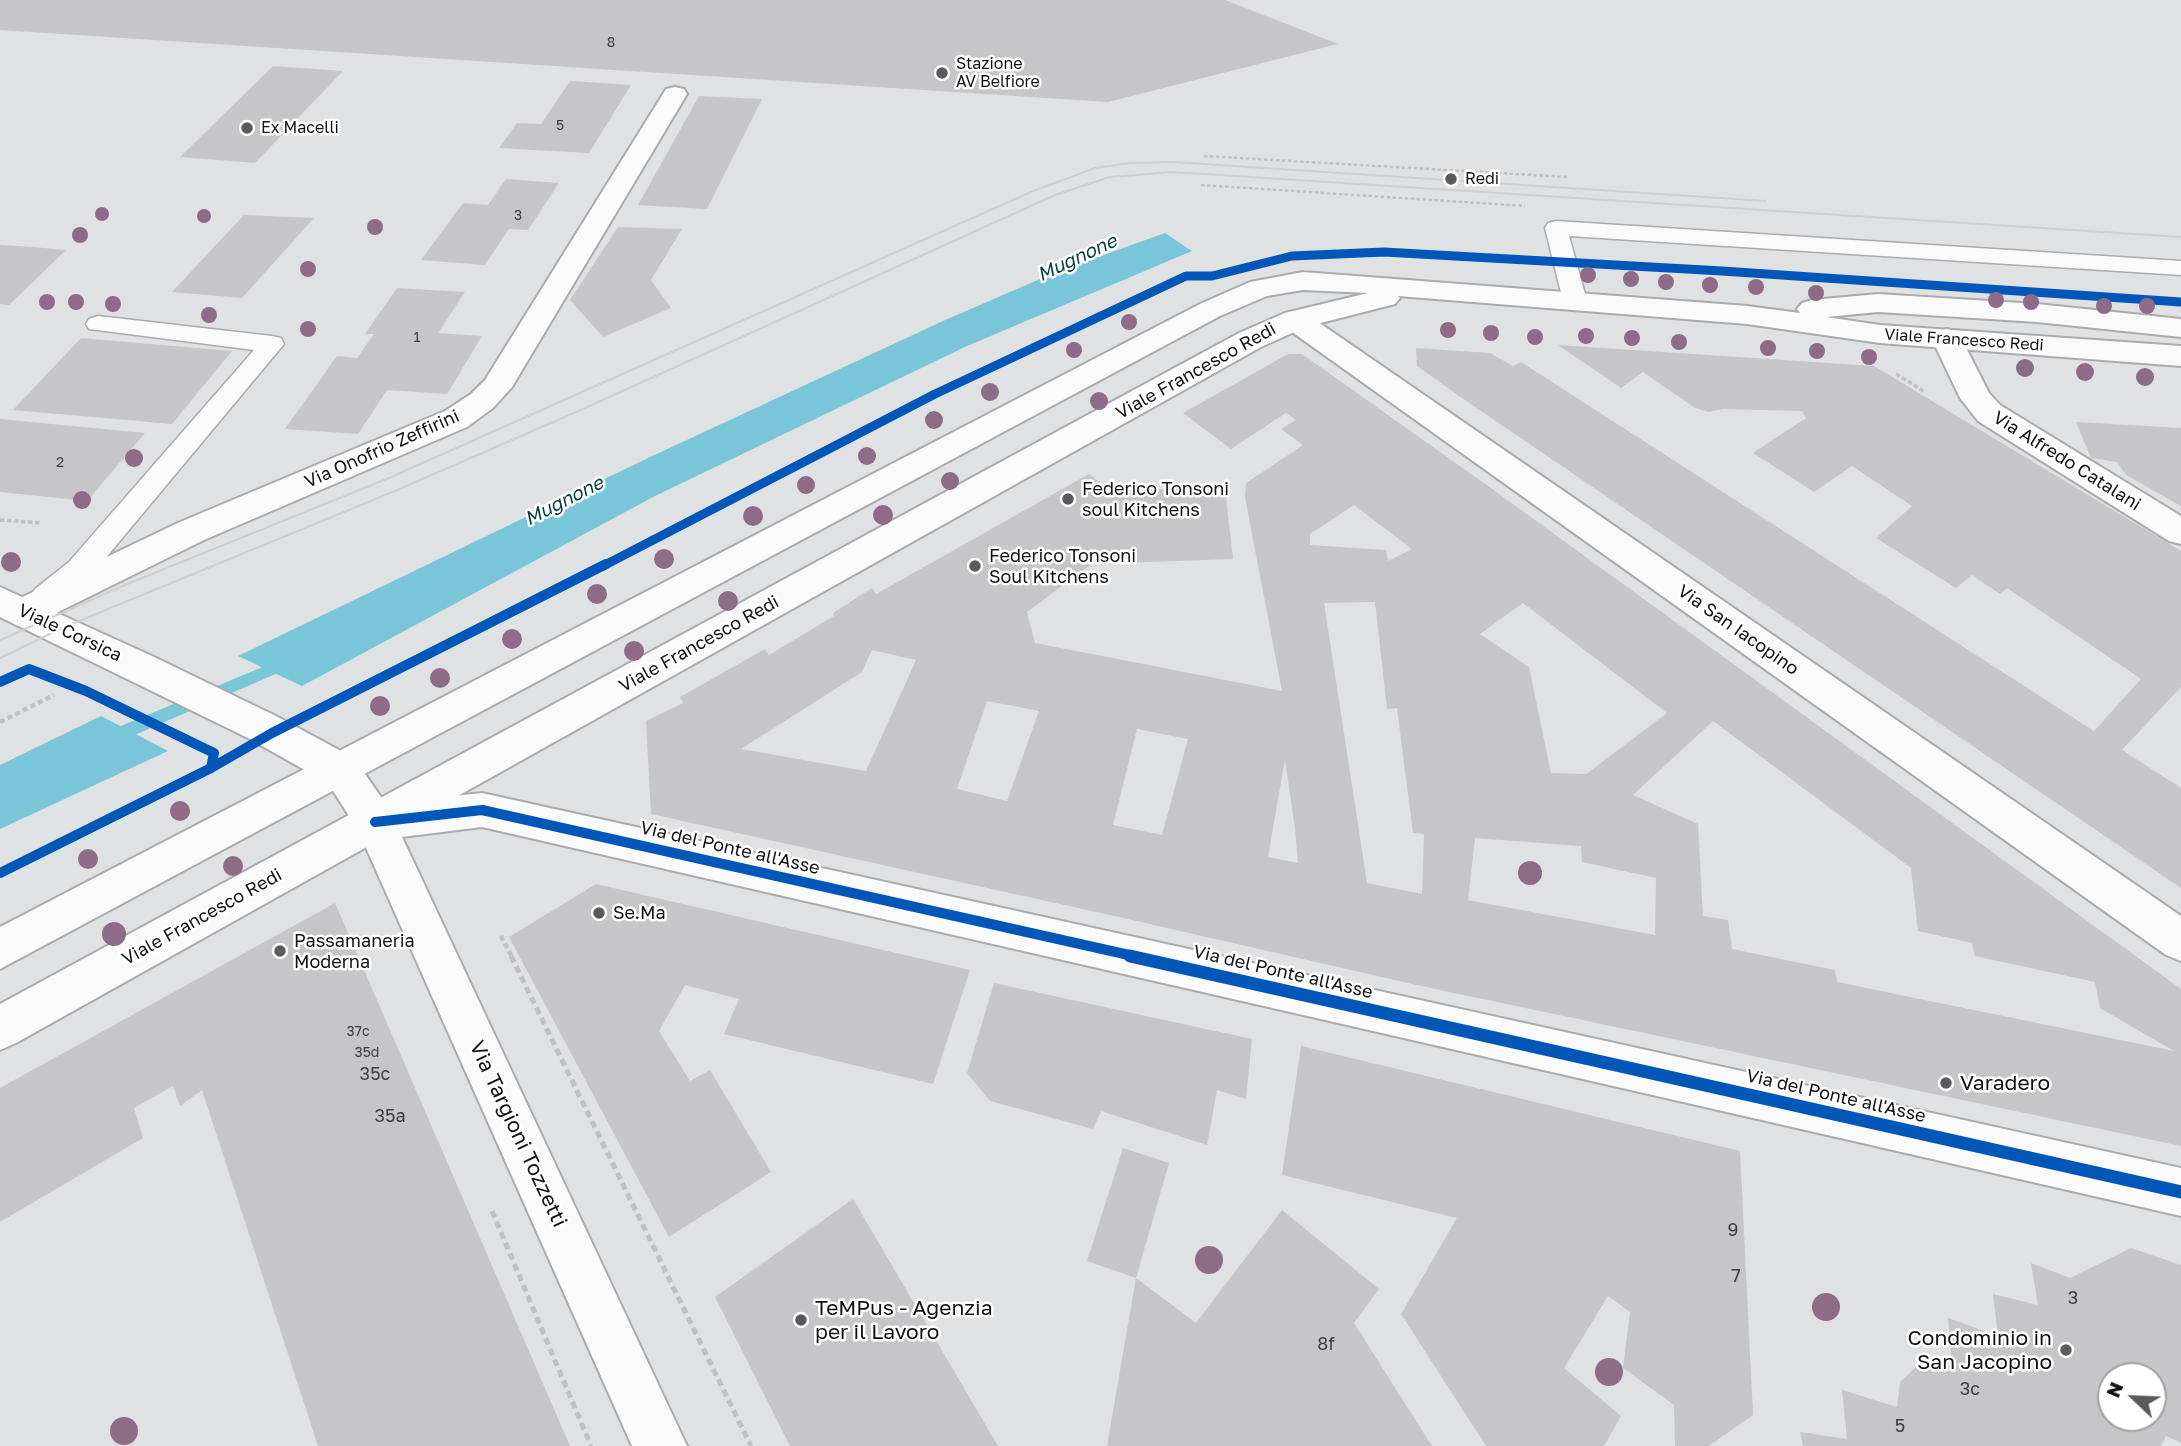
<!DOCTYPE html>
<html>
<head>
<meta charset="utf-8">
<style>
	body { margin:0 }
	#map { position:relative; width:2181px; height:1446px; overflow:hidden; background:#e0e1e3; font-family:"Golos Text",sans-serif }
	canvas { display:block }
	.north { position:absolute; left:2097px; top:1362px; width:70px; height:70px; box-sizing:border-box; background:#fff; border:2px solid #a0a0a1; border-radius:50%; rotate:293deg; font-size:19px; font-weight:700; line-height:28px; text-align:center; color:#121213 }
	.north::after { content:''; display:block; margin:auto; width:24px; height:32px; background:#5a5a5c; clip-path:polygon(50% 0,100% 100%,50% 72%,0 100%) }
</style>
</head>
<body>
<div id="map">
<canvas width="2181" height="1446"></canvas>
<div class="north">N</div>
</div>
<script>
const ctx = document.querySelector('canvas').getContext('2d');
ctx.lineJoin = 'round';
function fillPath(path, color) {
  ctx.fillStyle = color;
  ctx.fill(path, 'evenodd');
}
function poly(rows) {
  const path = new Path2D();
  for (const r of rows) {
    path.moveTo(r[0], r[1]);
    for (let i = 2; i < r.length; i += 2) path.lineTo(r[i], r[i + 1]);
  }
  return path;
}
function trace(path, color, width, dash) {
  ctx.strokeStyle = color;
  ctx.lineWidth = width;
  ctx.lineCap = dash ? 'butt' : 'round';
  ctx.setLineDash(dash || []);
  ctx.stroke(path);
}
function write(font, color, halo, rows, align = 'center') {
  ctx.font = font + ' "Golos Text",sans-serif';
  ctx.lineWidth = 5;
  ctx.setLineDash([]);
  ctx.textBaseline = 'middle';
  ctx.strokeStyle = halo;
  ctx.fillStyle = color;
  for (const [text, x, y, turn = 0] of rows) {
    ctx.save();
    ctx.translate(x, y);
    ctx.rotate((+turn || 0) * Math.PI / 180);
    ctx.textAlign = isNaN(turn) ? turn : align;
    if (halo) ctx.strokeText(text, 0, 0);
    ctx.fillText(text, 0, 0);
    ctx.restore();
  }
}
const water = poly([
	[1165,233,1192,251,967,346,655,496,302,686,238,656,648,458,943,321,1056,272],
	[101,716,168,751,0,829,0,765]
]);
const stream = poly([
	[289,656,294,658,297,662,294,666,116,743,110,745,104,743,102,738,104,733,289,656]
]);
const building = poly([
	[0,0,1225,0,1338,44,1108,102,0,30],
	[273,66,343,71,255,163,180,157],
	[570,81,631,85,589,153,499,148,517,123,541,124],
	[699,96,762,99,707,209,638,205],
	[506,179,559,183,528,230,509,229,485,265,421,260,463,203,488,205],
	[244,215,314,218,242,298,172,292],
	[618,227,682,229,651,280,671,308,603,337,570,300],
	[0,245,33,247,66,250,9,305,0,304],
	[397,288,465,292,438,333,482,336,447,394,387,390,358,434,285,429,337,356,357,358,374,334,365,334],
	[81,338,232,351,172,424,13,410],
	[1558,345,1874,366,2181,551,2181,687,2122,750,2181,788,2181,888,1462,398,1417,366,1416,348,1490,353,1513,366,1521,362,2094,731,2141,679,2007,588,2000,594,1972,575,1956,588,1876,538,1912,506,1852,466,1814,492,1753,453,1806,418,1802,411,1723,409,1709,412,1695,408,1643,372,1621,388],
	[1288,354,1302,354,1495,491,2181,989,2181,1146,1421,986,1119,917,651,814,646,721,683,703,680,697,765,649,769,655,834,616,833,613,872,588,876,594,1089,474,1110,490,1225,488,1233,559,1092,564,1027,612,1035,643,1282,691,1245,497,1246,483,1303,445,1281,429,1296,420,1286,413,1231,449,1183,413],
	[1354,505,1412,549,1388,561,1386,550,1310,545,1310,534],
	[1375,602,1387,709,1397,708,1413,833,1424,834,1422,894,1367,883,1324,603],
	[1523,603,1667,713,1586,774,1551,773,1529,667,1480,634],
	[872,650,916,660,866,771,741,749,862,672],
	[987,701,1039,711,1007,801,957,789],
	[1713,721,1911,868,1918,931,1972,943,1975,956,2095,982,2100,1008,2174,1051,1837,982,1835,970,1732,949,1728,920,1703,916,1698,824,1633,795],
	[1137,729,1188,739,1162,835,1113,825],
	[1285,759,1295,829,1298,863,1268,857],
	[1475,838,1581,846,1582,862,1656,878,1655,935,1468,900],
	[0,419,145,433,87,501,0,492],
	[2076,422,2181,428,2181,506,2126,475,2117,462,2091,458],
	[596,884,970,970,933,1084,724,1034,739,999,685,985,659,1031,690,1081,710,1070,771,1172,669,1237,509,937],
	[335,903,570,1446,318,1446,202,1090,180,1106,173,1086,134,1108,143,1138,0,1222,0,1088],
	[994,983,1252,1039,1246,1099,1217,1090,1207,1145,1101,1111,1093,1129,990,1101,967,1073],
	[1301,1046,1740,1151,1753,1415,1709,1446,1675,1446,1674,1405,1623,1368,1630,1312,1608,1296,1564,1368,1621,1416,1604,1446,1486,1446,1401,1314,1457,1218,1282,1175],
	[1123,1148,1169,1163,1136,1278,1087,1261],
	[853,1199,998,1446,790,1446,715,1297],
	[1282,1210,1379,1289,1354,1323,1432,1446,1107,1446,1136,1278,1196,1323],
	[2131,1248,2181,1265,2181,1443,2166,1436,2161,1446,1803,1446,1800,1432,1847,1439,1842,1390,1897,1407,1900,1382,1918,1365,1952,1364,1948,1318,1998,1336,1993,1294,2038,1305,2031,1263,2070,1278],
	[2111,1376,2153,1376,2153,1418,2111,1418]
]);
const pathFar3 = poly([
	[1204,156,1568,177],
	[1201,185,1525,206]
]);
const pathFar2 = poly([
	[1896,374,1925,392],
	[0,520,42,523]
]);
const pathFar1 = poly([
	[0,722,54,695],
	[501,936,512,957]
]);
const path = poly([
	[511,956,751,1446],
	[492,1211,591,1446]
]);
const lane = poly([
	[1556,221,2181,261,2181,275,1569,236,1587,301,1583,306,1575,308,1567,306,1563,301,1545,228,1548,223,1556,221],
	[98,316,272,336,281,338,284,344,89,578,55,605,45,608,35,605,30,597,35,589,69,562,254,350,89,329,86,324,89,319,98,316]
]);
const street = poly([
	[675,87,684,89,687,94,512,387,493,408,467,427,204,540,40,621,27,625,14,621,9,611,14,601,180,522,445,411,471,394,485,380,663,94,666,89,675,87],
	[1295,311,1305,313,2181,916,2181,961,2166,955,1285,327,1280,320,1285,313,1295,311],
	[1947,329,1958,332,1989,393,2000,405,2181,516,2181,544,2169,541,1978,421,1960,398,1932,339,1936,332,1947,329],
	[340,753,354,758,385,803,482,793,2181,1168,2181,1216,482,827,402,837,687,1446,632,1446,359,832,320,770,326,758,340,753]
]);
const secondary = poly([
	[0,587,152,656,276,716,354,758,360,770,354,782,340,787,326,782,248,738,0,617,0,587]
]);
const primary = poly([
	[1303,272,1747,306,1800,313,1797,309,1802,303,1812,300,1878,294,2037,304,2181,319,2181,337,2037,322,1878,312,1826,317,1880,325,2181,346,2181,366,1880,343,1747,324,1398,296,1400,298,1395,304,1305,327,1261,347,16,1043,0,1050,0,1004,1239,333,1285,313,1368,293,1303,290,1267,296,1220,316,0,969,0,927,1200,304,1250,282,1303,272]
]);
const tram = poly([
	[0,640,132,582,389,478,1031,192,1095,168,1130,163,1173,162,1766,201],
	[0,658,62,628,395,491,583,409,1055,195,1110,177,1173,172,2181,237]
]);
const cyclewayFar2 = poly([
	[603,566,935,394,1186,276,1212,276,1292,256,1384,252,1722,271,2181,302]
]);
const cyclewayFar1 = poly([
	[0,682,29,669,86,691,214,753,211,768],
	[375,822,482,810,1138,957],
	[0,873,211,768,272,733,606,564]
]);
const cycleway = poly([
	[1130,956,2181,1192]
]);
const trees = [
	[102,214,7],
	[204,216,7],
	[375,227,8],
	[80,235,8],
	[308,269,8],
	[1588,275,8],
	[1631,279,8],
	[1666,282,8],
	[1710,285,8],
	[1756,287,8],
	[1816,293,8],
	[1996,300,8],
	[47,302,8],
	[76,302,8],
	[2031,302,8],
	[113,304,8],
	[2104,306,8],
	[2147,306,8],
	[209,315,8],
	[1129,322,8],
	[308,329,8],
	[1448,330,8],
	[1491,333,8],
	[1586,336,8],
	[1535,337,8],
	[1632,338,8],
	[1679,342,8],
	[1768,348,8],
	[1074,350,8],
	[1817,351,8],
	[1869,357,8],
	[2025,368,9],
	[2085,372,9],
	[2145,377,9],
	[990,392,9],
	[1099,401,9],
	[934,420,9],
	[867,456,9],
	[134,458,9],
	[950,481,9],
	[806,485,9],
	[82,500,9],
	[883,515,10],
	[753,516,10],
	[664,559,10],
	[11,562,10],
	[597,594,10],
	[728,601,10],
	[512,639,10],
	[634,651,10],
	[440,678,10],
	[380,706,10],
	[180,811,10],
	[88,859,10],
	[233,866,10],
	[1530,873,12],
	[114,934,12],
	[1209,1260,14],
	[1826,1307,14],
	[1609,1372,14],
	[124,1431,14]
];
const markers = [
	[942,73,7,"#5a5a5c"],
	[247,128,7,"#5a5a5c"],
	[1451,179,7,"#5a5a5c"],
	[1068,499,7,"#5a5a5c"],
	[975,566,7,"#5a5a5c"],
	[599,913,7,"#5a5a5c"],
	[280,951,7,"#5a5a5c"],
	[1946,1083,7,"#5a5a5c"],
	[801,1320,7,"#5a5a5c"],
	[2066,1350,7,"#5a5a5c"]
];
const numberNames = [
	["8",611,43],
	["5",560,126],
	["3",518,216],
	["1",417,338],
	["2",60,463],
	["37c",358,1032],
	["35d",367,1053]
];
const farPoinames = [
	["Stazione",956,64],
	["AV Belfiore",956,82],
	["Ex Macelli",261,128],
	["Redi",1465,179]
];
const farStreetnames = [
	["Viale Francesco Redi",1964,340,4]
];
const streetNames = [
	["Viale Francesco Redi",1196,371,-29],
	["Via Onofrio Zeffirini",382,449,-24],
	["Via Alfredo Catalani",2067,461,32],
	["Via San Iacopino",1738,630,35],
	["Viale Corsica",70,633,25],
	["Viale Francesco Redi",699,644,-29],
	["Via del Ponte all'Asse",730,848,13],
	["Viale Francesco Redi",202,917,-29],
	["Via del Ponte all'Asse",1283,972,13],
	["Via del Ponte all'Asse",1836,1096,13]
];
const poiNames = [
	["Federico Tonsoni",1082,489],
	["soul Kitchens",1082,510],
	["Federico Tonsoni",989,556],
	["Soul Kitchens",989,577],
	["Se.Ma",613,913],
	["Passamaneria",294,941],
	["Moderna",294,962]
];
const nearNumbernames = [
	["35c",375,1074],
	["35a",390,1116],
	["9",1733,1230],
	["7",1736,1276],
	["3",2073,1298],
	["8f",1326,1344],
	["3c",1970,1389],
	["5",1900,1426]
];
const waterNames = [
	["Mugnone",1077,258,-25],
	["Mugnone",564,501,-27]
];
const nearPoinames = [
	["Varadero",1960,1083],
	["TeMPus - Agenzia",815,1308],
	["per il Lavoro",815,1332],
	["Condominio in",2052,1338,"right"],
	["San Jacopino",2052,1362,"right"]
];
const nearStreetnames = [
	["Via Targioni Tozzetti",518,1134,65]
];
fillPath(water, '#78c6d8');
fillPath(stream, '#78c6d8');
fillPath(building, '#c6c6c8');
trace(lane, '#aaabad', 3);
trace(street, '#aaabad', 4);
trace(secondary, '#aaabad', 4);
trace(primary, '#aaabad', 4);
trace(pathFar3, '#c0c0c0', 2.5, [3.5, 2.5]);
trace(pathFar2, '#c0c0c0', 3.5, [4.5, 2.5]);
trace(pathFar1, '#c0c0c0', 4.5, [5, 3.5]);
trace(path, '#c0c0c0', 5, [7, 4.5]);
fillPath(lane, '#fafafb');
fillPath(street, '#fafafb');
fillPath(secondary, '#fafafb');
fillPath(primary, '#fafafb');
trace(tram, '#cfcfcf', 2);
trace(cyclewayFar2, '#0057b8', 9);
trace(cyclewayFar1, '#0057b8', 10);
trace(cycleway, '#0057b8', 13);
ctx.fillStyle = '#8e6b87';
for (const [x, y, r] of trees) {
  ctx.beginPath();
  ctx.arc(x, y, r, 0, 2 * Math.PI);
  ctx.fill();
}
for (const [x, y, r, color] of markers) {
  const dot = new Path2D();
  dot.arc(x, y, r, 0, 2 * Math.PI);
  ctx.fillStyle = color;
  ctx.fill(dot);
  trace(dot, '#fff', 2.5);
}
write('14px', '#3f3f40', null, numberNames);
write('16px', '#121213', '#fff', farPoinames, 'left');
write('16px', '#121213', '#fff', farStreetnames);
write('18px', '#121213', '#fff', streetNames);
write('18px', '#121213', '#fff', poiNames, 'left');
write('18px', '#3f3f40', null, nearNumbernames);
write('italic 19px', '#053b45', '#fff', waterNames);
write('21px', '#121213', '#fff', nearPoinames, 'left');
write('21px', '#121213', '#fff', nearStreetnames);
</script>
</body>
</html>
